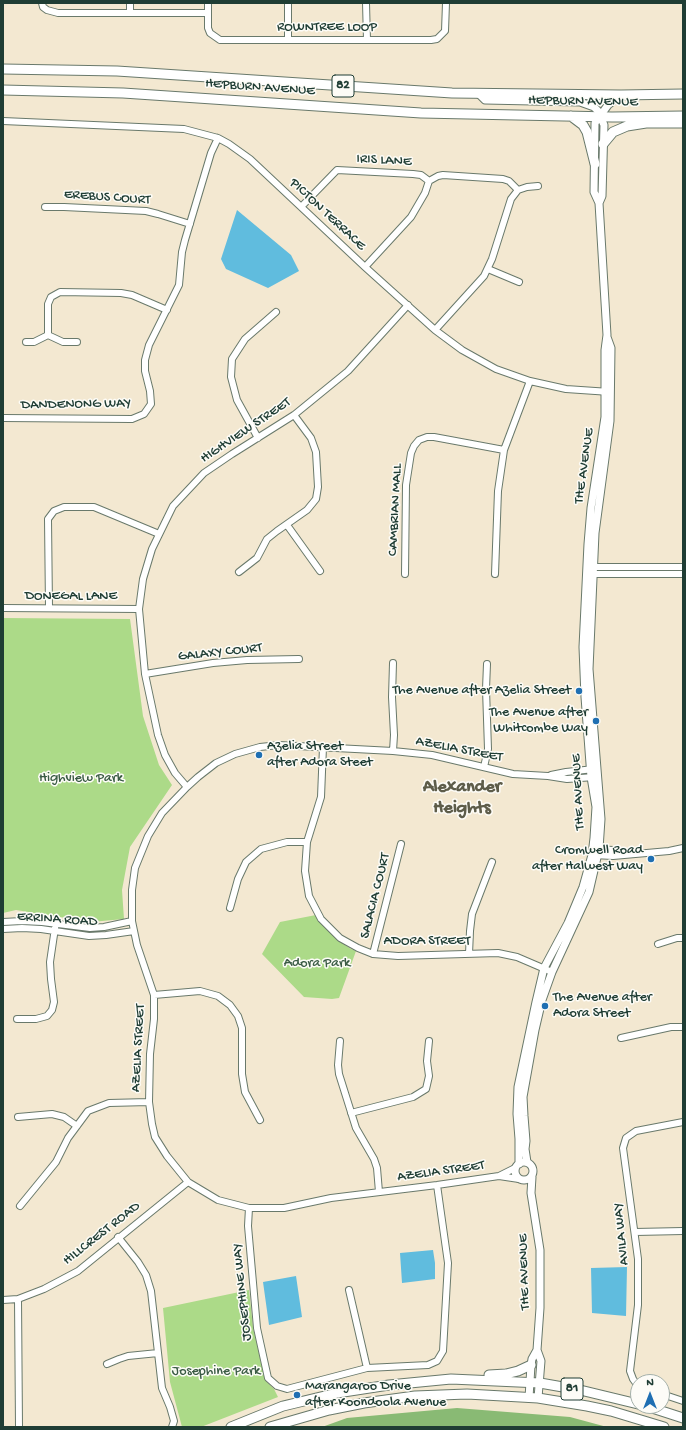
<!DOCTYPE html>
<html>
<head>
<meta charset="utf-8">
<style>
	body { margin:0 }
	#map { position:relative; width:686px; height:1430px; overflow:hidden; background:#f3e8d1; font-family:"Gochi Hand",sans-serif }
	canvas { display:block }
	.frame { position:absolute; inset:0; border:4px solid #1f3d34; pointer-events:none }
	.north { position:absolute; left:630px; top:1374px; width:40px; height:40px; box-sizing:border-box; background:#fdfcf7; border:1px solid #a4b0a9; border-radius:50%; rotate:0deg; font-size:11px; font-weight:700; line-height:16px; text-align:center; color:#1f3d34 }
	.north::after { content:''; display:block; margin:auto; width:14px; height:18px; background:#1f6fb2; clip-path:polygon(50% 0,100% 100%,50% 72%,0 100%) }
</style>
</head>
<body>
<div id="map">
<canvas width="686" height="1430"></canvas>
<div class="frame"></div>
<div class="north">N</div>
</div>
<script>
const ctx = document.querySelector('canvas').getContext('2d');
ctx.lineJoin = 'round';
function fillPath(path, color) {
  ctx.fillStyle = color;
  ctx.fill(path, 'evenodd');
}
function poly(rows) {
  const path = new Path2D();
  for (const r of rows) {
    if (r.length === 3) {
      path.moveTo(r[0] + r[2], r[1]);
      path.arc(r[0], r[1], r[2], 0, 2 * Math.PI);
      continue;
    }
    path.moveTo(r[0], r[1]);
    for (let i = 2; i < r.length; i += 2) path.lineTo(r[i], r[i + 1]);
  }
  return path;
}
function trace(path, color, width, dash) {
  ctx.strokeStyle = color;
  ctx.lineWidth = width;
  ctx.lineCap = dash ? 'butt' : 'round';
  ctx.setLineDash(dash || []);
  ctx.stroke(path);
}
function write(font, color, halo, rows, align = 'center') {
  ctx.font = font + ' "Gochi Hand",sans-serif';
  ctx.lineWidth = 3;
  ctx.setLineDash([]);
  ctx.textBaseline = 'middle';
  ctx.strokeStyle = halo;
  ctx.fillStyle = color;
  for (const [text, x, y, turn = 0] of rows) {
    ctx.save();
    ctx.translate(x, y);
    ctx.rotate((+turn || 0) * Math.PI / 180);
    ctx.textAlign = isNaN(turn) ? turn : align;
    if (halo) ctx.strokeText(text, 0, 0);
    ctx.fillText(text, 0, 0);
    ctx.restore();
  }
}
const green = poly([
	[3,618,130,619,143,716,159,765,172,785,130,847,122,890,124,919,91,922,16,910,3,913],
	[316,915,319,921,339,941,351,949,356,951,339,998,332,999,304,997,262,954,280,922],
	[249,1290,253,1327,265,1380,274,1389,278,1397,201,1427,182,1427,170,1382,163,1308]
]);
const forest = poly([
	[457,1408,570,1417,607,1427,322,1427,347,1418]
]);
const water = poly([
	[237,210,291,255,299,271,268,288,226,269,221,259],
	[433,1250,435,1263,435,1279,402,1283,400,1253],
	[627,1267,626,1316,592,1313,591,1268],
	[296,1276,302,1317,269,1325,263,1282]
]);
const minor = poly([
	[42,3,43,7,47,10,58,13,208,13],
	[130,3,130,13],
	[208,3,208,28,210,33,220,40,431,40,437,39,445,31,446,3],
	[288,3,288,40],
	[366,3,367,40],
	[3,121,184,129,218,138,229,144,250,159,365,267,435,330,462,350,496,369,530,381,566,389,610,392],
	[429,181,438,176,443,175,503,179,509,181,518,190],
	[45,207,64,207,146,211,158,214,190,224],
	[301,207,337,170,413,174,421,175,429,181],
	[365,267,411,217,425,193,429,181],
	[488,269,519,282],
	[435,330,484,276,492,259,511,199,518,190,527,187,538,186],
	[48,335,48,304,51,297,60,292,121,293,132,295,167,310],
	[26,342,34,342,48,335,63,342,77,342],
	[3,418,132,419,144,414,151,404,150,391,145,371,145,360,149,345,179,285,182,252,185,240,211,153,218,138],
	[258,438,237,400,231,377,232,359,245,339,276,312],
	[287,525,320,571],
	[591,567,683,567],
	[239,572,257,558,267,539,277,531,307,510,316,499,318,487,316,452,311,438,294,415],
	[405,574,406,485,411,453,414,446,419,440,427,437,434,437,504,450],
	[495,574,498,491,504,450,530,381],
	[589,574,683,574],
	[3,608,139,609],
	[49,608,48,519,54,511,64,507,94,507,159,534],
	[145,674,213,663,247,660,299,659],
	[323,747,321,797,307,842,305,871,309,896,321,919,340,938,358,948,373,954,398,956,498,953,517,957,552,972],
	[393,751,394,735,392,697,393,663],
	[484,767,488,749,486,689,487,664],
	[551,775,566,772,594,769],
	[187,787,175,773,165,755,158,735,145,674,139,609,143,579,152,549,173,506,204,473,232,454,294,415,348,371,408,305],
	[594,849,613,850,625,853],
	[593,855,613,856,669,851,683,848],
	[230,908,238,879,246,862,261,849,287,842,307,842],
	[3,922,22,921,42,922,90,928,104,927,132,921],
	[3,929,22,928,41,929,89,936,106,935,134,931],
	[658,944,677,938,683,938],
	[373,954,401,844],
	[469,954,470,931,472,914,492,862],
	[154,995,200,991,218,996,230,1005,238,1016,242,1028,242,1074,245,1092,260,1120],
	[17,1019,36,1019,47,1016,52,1010,54,1002,51,979,50,962,55,928],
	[621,1038,671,1027,683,1027],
	[340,1041,338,1065,339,1074,356,1128,374,1159,377,1168,379,1192],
	[351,1113,413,1097,426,1089,429,1076,427,1061,429,1041],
	[18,1117,52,1114,64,1117,77,1126],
	[515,1168,499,1176,437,1185,331,1198,284,1208,249,1208,218,1200,188,1182,167,1156,155,1137,152,1124,149,1102,150,1054,154,1019,154,995,137,945,132,921,132,890,135,868,148,836,162,813,187,787,198,777,216,763,235,754,260,747,279,745,393,751,432,755,513,774,548,776,567,779,594,777],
	[499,1176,519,1179],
	[20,1206,56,1162,68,1138,88,1111,109,1103,149,1102],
	[249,1208,248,1226,257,1328,268,1378,277,1386,287,1389,367,1368,428,1365,437,1361,443,1351,448,1263,437,1185],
	[635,1232,683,1231],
	[118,1237,138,1262,146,1275,151,1291,162,1388,170,1407,174,1421,172,1427],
	[349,1290,367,1368],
	[18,1299,19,1427],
	[3,1300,18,1299,44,1289,78,1271,188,1182],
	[107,1364,119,1359,128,1356,158,1353],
	[638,1386,633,1379,630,1371,638,1305,638,1259,623,1148,626,1138,636,1131,683,1122],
	[662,1394,683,1401]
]);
const tertiary = poly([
	[479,94,485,100,580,102,594,107,598,111,604,125,602,196,599,203,607,335,605,350,605,417,591,508,588,544,583,647,585,697,591,777,596,807,594,838,592,855,583,887,568,923,544,968,536,1002,518,1087,517,1114,519,1139,519,1164],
	[599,203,594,192,595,123,608,105,621,95],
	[524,1171,9],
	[527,1162,525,1149,526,1141,524,1116,523,1097,535,1030,542,1000,552,972,589,892,599,849,601,819,589,669,595,533,610,421,611,348,607,337],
	[532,1177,531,1193,540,1250,540,1308,537,1350,541,1361,538,1398],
	[529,1398,531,1365,532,1359,537,1350]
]);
const primary = poly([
	[3,69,117,71,452,93,621,95,683,94],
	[3,90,123,93,421,113,612,117,683,116],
	[571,116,583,125,587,132,595,164],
	[603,144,613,132,627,126,646,123,683,123],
	[489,1375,506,1374,518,1371,531,1365],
	[646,1406,683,1418],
	[231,1427,283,1406,337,1393,389,1385,451,1379,540,1383,580,1390,638,1404],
	[270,1427,329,1410,364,1403,415,1396,467,1394,538,1398,587,1406,611,1411,664,1427]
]);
const markers = [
	[579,691,4,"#1f6fb2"],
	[596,721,4,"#1f6fb2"],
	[259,755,4,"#1f6fb2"],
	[651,859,4,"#1f6fb2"],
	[545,1006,4,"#1f6fb2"],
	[297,1395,4,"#1f6fb2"]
];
const shields = [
	[343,86,22],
	[572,1389,22]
];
const shieldNames = [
	["82",343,86],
	["81",572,1389]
];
const streetNames = [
	["ROWNTREE LOOP",327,28],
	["HEPBURN AVENUE",260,88,4],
	["HEPBURN AVENUE",583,102,1],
	["IRIS LANE",384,161,3],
	["EREBUS COURT",107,198,4],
	["PICTON TERRACE",327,215,43],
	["DANDENONG WAY",76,405,-1],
	["HIGHVIEW STREET",246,431,-34],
	["THE AVENUE",585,466,-82],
	["CAMBRIAN MALL",396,510,-87],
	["DONEGAL LANE",71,597],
	["GALAXY COURT",220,653,-6],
	["AZELIA STREET",459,750,11],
	["THE AVENUE",579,792,-93],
	["SALACIA COURT",376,896,-76],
	["ERRINA ROAD",57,920,4],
	["ADORA STREET",427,942],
	["AZELIA STREET",139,1048,-87],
	["AZELIA STREET",441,1172,-8],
	["HILLCREST ROAD",102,1234,-38],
	["AVILA WAY",622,1234,-96],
	["THE AVENUE",525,1272,-92],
	["JOSEPHINE WAY",243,1292,-96]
];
const poiNames = [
	["The Avenue after Azelia Street",571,691],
	["The Avenue after",588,713],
	["Whitcombe Way",588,729],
	["Azelia Street",267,747,"left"],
	["after Adora Steet",267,763,"left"],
	["Cromwell Road",643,851],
	["after Halwest Way",643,867],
	["The Avenue after",553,998,"left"],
	["Adora Street",553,1014,"left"],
	["Marangaroo Drive",305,1387,"left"],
	["after Koondoola Avenue",305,1403,"left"]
];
const parkNames = [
	["Highview Park",81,779],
	["Adora Park",317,964],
	["Josephine Park",216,1372]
];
const districtNames = [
	["Alexander",462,788],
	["Heights",462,809]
];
fillPath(green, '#acda88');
fillPath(forest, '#89ba74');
fillPath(water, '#60bcde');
trace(minor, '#69796b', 8);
trace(tertiary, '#69796b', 9);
trace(primary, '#69796b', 11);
trace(minor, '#fff', 6);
trace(tertiary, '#fff', 7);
trace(primary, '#fff', 9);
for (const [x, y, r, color] of markers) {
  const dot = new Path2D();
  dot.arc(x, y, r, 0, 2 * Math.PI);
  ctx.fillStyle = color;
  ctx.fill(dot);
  trace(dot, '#fdfcf7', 1.5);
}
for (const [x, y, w] of shields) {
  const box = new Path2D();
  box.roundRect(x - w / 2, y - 11, w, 22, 3);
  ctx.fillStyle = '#fdfcf7';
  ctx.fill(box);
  trace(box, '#1f3d34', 1);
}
write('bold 13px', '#1f3d34', null, shieldNames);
write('14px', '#1f3d34', '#fdfcf7', streetNames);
write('14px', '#1f3d34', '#fdfcf7', poiNames, 'right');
write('14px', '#3b5c45', '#fdfcf7', parkNames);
write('bold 18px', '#5e5d4a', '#fdfcf7', districtNames);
</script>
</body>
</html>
